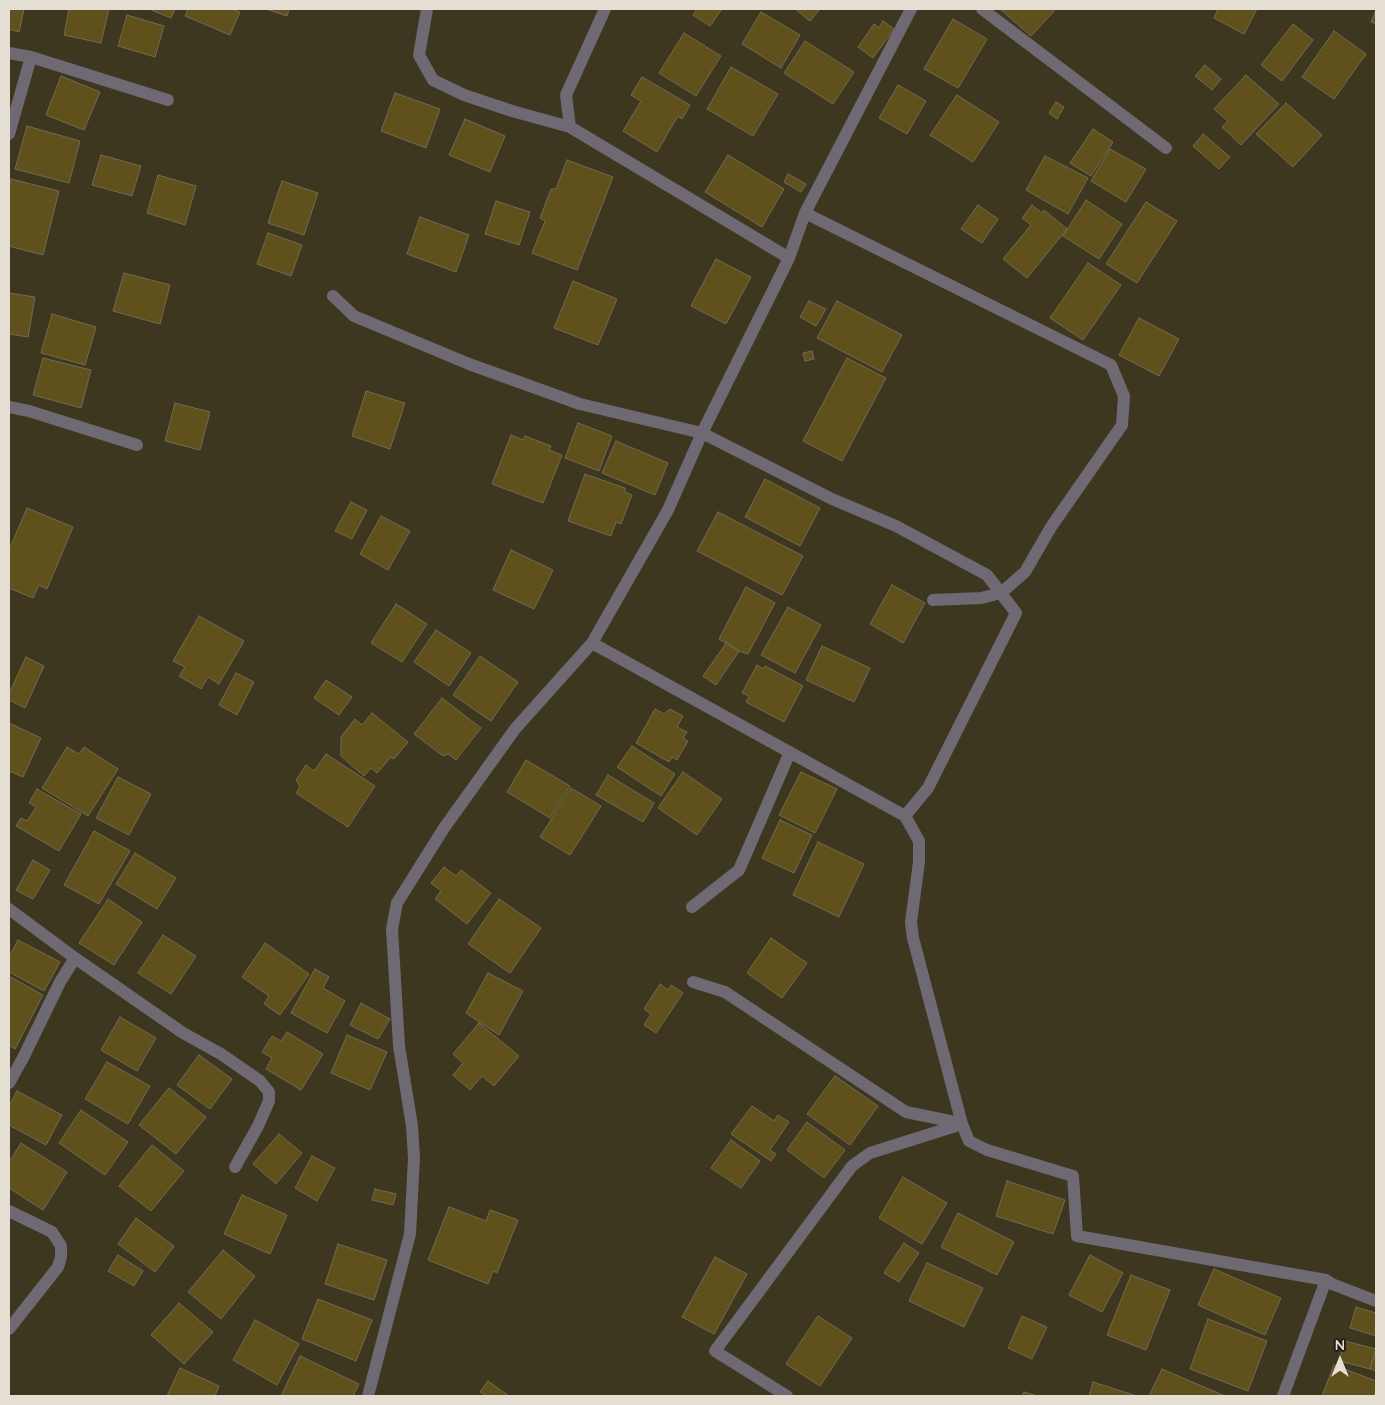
<!DOCTYPE html>
<html>
<head>
<meta charset="utf-8">
<style>
	body { margin:0 }
	#map { position:relative; width:1385px; height:1405px; overflow:hidden; background:#3e3720; font-family:Quicksand,sans-serif }
	canvas { display:block }
	.frame { position:absolute; inset:0; border:10px solid #e4dfd2; pointer-events:none }
	.north { position:absolute; left:1315px; top:1335px; width:50px; height:50px; -webkit-text-stroke:4px #221f15; paint-order:stroke; rotate:0deg; font-size:14px; font-weight:700; line-height:20px; text-align:center; color:#e4dfd2 }
	.north::after { content:''; display:block; margin:auto; width:18px; height:22px; background:#e4dfd2; clip-path:polygon(50% 0,100% 100%,50% 72%,0 100%) }
</style>
</head>
<body>
<div id="map">
<canvas width="1385" height="1405"></canvas>
<div class="frame"></div>
<div class="north">N</div>
</div>
<script>
const ctx = document.querySelector('canvas').getContext('2d');
ctx.lineJoin = 'round';
function fillPath(path, color) {
  ctx.fillStyle = color;
  ctx.fill(path, 'evenodd');
}
function poly(rows) {
  const path = new Path2D();
  for (const r of rows) {
    path.moveTo(r[0], r[1]);
    for (let i = 2; i < r.length; i += 2) path.lineTo(r[i], r[i + 1]);
  }
  return path;
}
function trace(path, color, width, dash) {
  ctx.strokeStyle = color;
  ctx.lineWidth = width;
  ctx.lineCap = dash ? 'butt' : 'round';
  ctx.setLineDash(dash || []);
  ctx.stroke(path);
}
const building = poly([
	[9,9,24,9,19,32,9,29,9,9],
	[69,9,109,9,101,43,64,35,69,9],
	[149,9,175,9,171,18,149,9],
	[188,9,231,9,240,12,230,35,185,16,188,9],
	[266,9,289,9,287,16,266,9],
	[697,9,722,9,710,26,693,15,697,9],
	[795,9,820,9,810,21,795,9],
	[1000,9,1056,9,1031,36,1000,9],
	[1218,9,1257,9,1244,34,1214,18,1218,9],
	[1376,10,1376,24,1371,22,1376,10],
	[761,12,800,35,781,68,742,44,761,12],
	[127,15,164,26,155,57,118,46,127,15],
	[953,19,987,39,958,88,924,69,953,19],
	[883,21,894,29,873,58,858,47,874,24,879,28,883,21],
	[1293,24,1313,40,1282,81,1261,65,1293,24],
	[1334,31,1366,54,1334,99,1302,77,1334,31],
	[684,33,721,56,696,96,659,73,684,33],
	[805,41,854,72,833,104,784,73,805,41],
	[1205,65,1221,79,1212,90,1195,76,1205,65],
	[731,67,778,94,753,136,707,109,731,67],
	[1246,75,1279,104,1241,145,1222,127,1228,121,1214,109,1246,75],
	[61,76,100,92,84,130,46,115,61,76],
	[642,77,690,105,682,119,678,116,657,152,623,131,641,101,631,95,642,77],
	[898,85,926,101,907,134,879,118,898,85],
	[395,93,440,109,426,148,381,131,395,93],
	[957,95,999,122,973,162,930,135,957,95],
	[1056,102,1064,107,1057,119,1049,113,1056,102],
	[1286,103,1322,135,1293,167,1256,134,1286,103],
	[465,119,505,136,490,172,449,155,465,119],
	[27,126,80,141,69,183,15,169,27,126],
	[1093,129,1113,142,1091,176,1070,163,1093,129],
	[1203,134,1230,157,1219,169,1193,146,1203,134],
	[1110,149,1146,169,1126,202,1091,181,1110,149],
	[101,155,141,166,132,196,92,185,101,155],
	[728,155,784,189,762,227,705,192,728,155],
	[1045,156,1088,178,1068,214,1026,190,1045,156],
	[567,160,613,177,577,270,532,253,545,221,540,218,551,189,556,189,567,160],
	[788,174,806,184,801,192,784,182,788,174],
	[158,175,196,186,185,225,147,213,158,175],
	[11,179,59,191,43,255,9,246,9,186,11,179],
	[282,181,318,193,304,235,268,223,282,181],
	[1086,200,1122,224,1099,259,1063,236,1086,200],
	[496,201,530,212,519,245,485,234,496,201],
	[1146,202,1177,221,1137,283,1106,264,1146,202],
	[978,205,998,219,982,243,961,229,978,205],
	[1032,205,1042,213,1044,210,1067,229,1027,278,1003,259,1031,225,1022,218,1032,205],
	[420,217,469,235,456,272,407,254,420,217],
	[268,233,302,245,291,276,257,264,268,233],
	[716,259,751,277,726,324,691,306,716,259],
	[1088,263,1121,285,1083,340,1050,318,1088,263],
	[124,273,170,285,160,324,113,311,124,273],
	[573,281,617,299,598,345,554,328,573,281],
	[9,293,35,297,28,337,9,334,9,293],
	[809,301,826,309,816,326,800,317,809,301],
	[837,301,902,335,882,372,817,338,837,301],
	[52,314,96,327,85,365,41,353,52,314],
	[1139,318,1179,339,1159,376,1119,355,1139,318],
	[812,351,814,359,805,361,803,353,812,351],
	[43,358,91,370,81,408,33,395,43,358],
	[847,358,886,378,842,461,803,441,847,358],
	[366,391,405,403,390,449,352,436,366,391],
	[175,403,210,412,200,450,165,441,175,403],
	[578,423,612,436,599,471,565,458,578,423],
	[511,435,523,440,525,436,551,446,549,450,562,455,543,503,492,484,511,435],
	[616,441,668,463,655,495,602,473,616,441],
	[585,474,625,488,625,492,632,495,621,524,616,522,611,536,568,521,585,474],
	[765,479,820,508,800,546,745,517,765,479],
	[351,502,367,510,352,539,335,531,351,502],
	[27,508,73,527,47,589,39,585,33,598,9,588,9,550,27,508],
	[718,512,803,556,782,595,697,551,718,512],
	[381,516,410,531,388,570,360,554,381,516],
	[511,550,553,570,534,609,493,590,511,550],
	[892,585,925,603,903,643,870,624,892,585],
	[746,587,775,603,748,654,739,651,719,639,746,587],
	[396,604,427,624,402,662,371,643,396,604],
	[788,607,821,625,795,673,761,655,788,607],
	[199,616,244,641,219,684,208,677,201,689,179,676,185,667,173,661,199,616],
	[436,630,471,653,449,686,414,662,436,630],
	[727,642,739,651,716,685,703,676,727,642],
	[822,646,870,668,854,702,806,680,822,646],
	[480,656,518,682,491,721,453,695,480,656],
	[26,657,44,666,25,708,9,700,9,694,26,657],
	[757,665,763,669,765,666,803,686,784,722,746,702,749,696,742,693,757,665],
	[236,673,254,682,237,715,219,705,236,673],
	[326,680,352,697,339,715,314,698,326,680],
	[442,698,481,728,456,760,448,754,443,756,414,734,442,698],
	[655,709,664,714,670,709,683,716,677,727,687,732,683,738,688,741,677,760,672,757,669,762,636,743,655,709],
	[372,713,408,742,394,759,391,757,377,773,371,768,364,776,341,756,341,737,355,719,362,725,372,713],
	[9,723,41,738,23,777,9,771,9,723],
	[632,746,675,774,661,796,617,767,632,746],
	[67,747,79,754,84,747,118,769,88,816,42,788,67,747],
	[326,754,375,786,348,827,296,793,300,787,296,780,306,765,314,771,326,754],
	[526,760,570,786,550,818,507,792,526,760],
	[683,772,722,799,697,835,658,808,683,772],
	[801,772,837,789,815,833,779,815,801,772],
	[608,775,654,803,643,822,596,795,608,775],
	[118,777,151,794,129,835,96,818,118,777],
	[571,788,601,806,570,855,540,837,571,788],
	[37,789,81,814,59,851,16,826,21,818,27,821,36,807,29,803,37,789],
	[780,820,812,835,794,873,762,858,780,820],
	[94,831,130,851,99,904,64,885,94,831],
	[818,842,864,864,839,917,793,895,818,842],
	[135,853,176,878,157,909,116,884,135,853],
	[33,860,50,870,33,899,16,890,33,860],
	[444,867,456,876,461,870,491,893,467,924,435,899,441,891,431,883,444,867],
	[108,899,142,922,114,965,79,943,108,899],
	[499,899,541,928,510,973,468,944,499,899],
	[163,935,196,956,171,994,138,973,163,935],
	[771,938,807,963,782,998,747,973,771,938],
	[18,940,60,962,44,991,9,972,9,957,18,940],
	[265,943,309,974,280,1015,264,1004,269,996,242,977,265,943],
	[315,969,329,977,323,988,345,1001,327,1033,291,1013,315,969],
	[488,973,523,991,499,1035,466,1013,488,973],
	[9,976,43,995,15,1049,9,1045,9,976],
	[660,984,668,990,671,985,683,993,656,1033,644,1025,651,1014,644,1009,660,984],
	[361,1003,390,1019,378,1039,350,1025,361,1003],
	[120,1017,156,1038,137,1071,101,1050,120,1017],
	[479,1023,519,1056,494,1086,482,1076,470,1090,453,1075,463,1063,453,1054,479,1023],
	[287,1032,323,1054,301,1090,266,1069,272,1058,262,1052,272,1036,281,1041,287,1032],
	[347,1035,387,1052,370,1090,331,1073,347,1035],
	[199,1055,232,1079,210,1109,177,1085,199,1055],
	[107,1062,150,1086,128,1124,85,1099,107,1062],
	[835,1076,878,1106,850,1145,807,1114,835,1076],
	[169,1088,206,1117,176,1154,139,1125,169,1088],
	[17,1091,62,1115,46,1145,9,1125,9,1106,17,1091],
	[752,1106,774,1121,778,1115,789,1122,770,1150,776,1154,771,1161,731,1134,752,1106],
	[81,1110,128,1142,105,1175,59,1143,81,1110],
	[807,1122,845,1150,824,1178,787,1150,807,1122],
	[279,1134,302,1153,276,1184,253,1164,279,1134],
	[731,1140,760,1161,741,1188,711,1168,731,1140],
	[21,1143,67,1172,43,1210,9,1188,9,1162,21,1143],
	[152,1145,184,1171,151,1211,119,1186,152,1145],
	[312,1156,335,1168,317,1201,295,1188,312,1156],
	[903,1177,947,1203,922,1244,879,1218,903,1177],
	[1007,1181,1065,1200,1053,1234,996,1216,1007,1181],
	[375,1189,396,1194,393,1205,372,1200,375,1189],
	[242,1195,287,1215,270,1254,224,1234,242,1195],
	[449,1207,486,1221,490,1210,518,1220,497,1273,493,1271,488,1284,428,1260,449,1207],
	[958,1213,1014,1242,997,1275,941,1247,958,1213],
	[136,1218,174,1246,155,1272,118,1244,136,1218],
	[904,1243,919,1253,899,1282,884,1273,904,1243],
	[338,1244,387,1260,374,1300,325,1284,338,1244],
	[223,1250,255,1276,221,1319,188,1292,223,1250],
	[118,1255,143,1271,134,1286,108,1271,118,1255],
	[1090,1255,1123,1273,1102,1312,1069,1295,1090,1255],
	[715,1257,747,1274,714,1334,682,1317,715,1257],
	[927,1263,983,1288,964,1327,909,1301,927,1263],
	[1214,1269,1281,1298,1265,1335,1198,1305,1214,1269],
	[1131,1275,1170,1290,1146,1350,1107,1335,1131,1275],
	[318,1299,372,1320,356,1361,302,1339,318,1299],
	[179,1303,213,1332,184,1364,151,1335,179,1303],
	[1356,1307,1376,1313,1376,1336,1350,1328,1356,1307],
	[818,1316,852,1338,820,1386,786,1364,818,1316],
	[1022,1316,1047,1327,1032,1359,1008,1348,1022,1316],
	[1208,1319,1267,1341,1248,1391,1190,1369,1208,1319],
	[255,1320,299,1344,277,1385,233,1360,255,1320],
	[1345,1341,1376,1349,1370,1369,1339,1361,1345,1341],
	[1376,1349,1376,1371,1370,1369,1376,1349],
	[300,1356,359,1384,353,1396,281,1396,300,1356],
	[1334,1365,1376,1381,1376,1389,1374,1396,1322,1396,1334,1365],
	[180,1368,219,1386,215,1396,167,1396,180,1368],
	[1162,1369,1225,1396,1149,1396,1162,1369],
	[488,1381,509,1396,486,1396,480,1392,488,1381],
	[1093,1382,1137,1396,1089,1396,1093,1382],
	[1024,1392,1037,1396,1022,1396,1024,1392]
]);
const street = poly([
	[427,9,419,55,433,80,464,95,512,111,570,127],
	[605,9,566,95,570,127,789,258],
	[982,9,1166,148],
	[9,53,31,57,168,100],
	[9,134,31,57],
	[805,213,1111,365,1124,396,1122,425,1051,527,1025,572,1001,593,981,598,933,600],
	[333,296,354,316,469,364,580,404,702,433,832,499,896,526,987,575,1016,613,928,788,905,816],
	[9,407,29,411,137,445],
	[592,643,905,816,919,841,919,862,911,922,913,938,962,1124,969,1141,987,1150,1073,1176,1077,1236,1326,1280,1332,1284,1376,1301],
	[692,907,739,870,790,752],
	[9,909,75,958,183,1033,221,1054,260,1081,269,1092,269,1101,258,1126,235,1167],
	[693,982,725,992,906,1112,960,1123],
	[9,1083,23,1058,60,982,75,958],
	[9,1211,52,1232,61,1246,61,1257,58,1267,9,1329],
	[368,1396,410,1234,414,1158,412,1126,399,1046,392,929,397,903,444,828,515,729,592,643,668,510,702,433,789,258,805,213,911,9],
	[787,1396,715,1351,852,1166,870,1153,962,1124],
	[1283,1396,1326,1280]
]);
fillPath(building, '#5f501c');
trace(building, '#726b52', 1);
trace(street, '#6e6973', 12);
</script>
</body>
</html>
